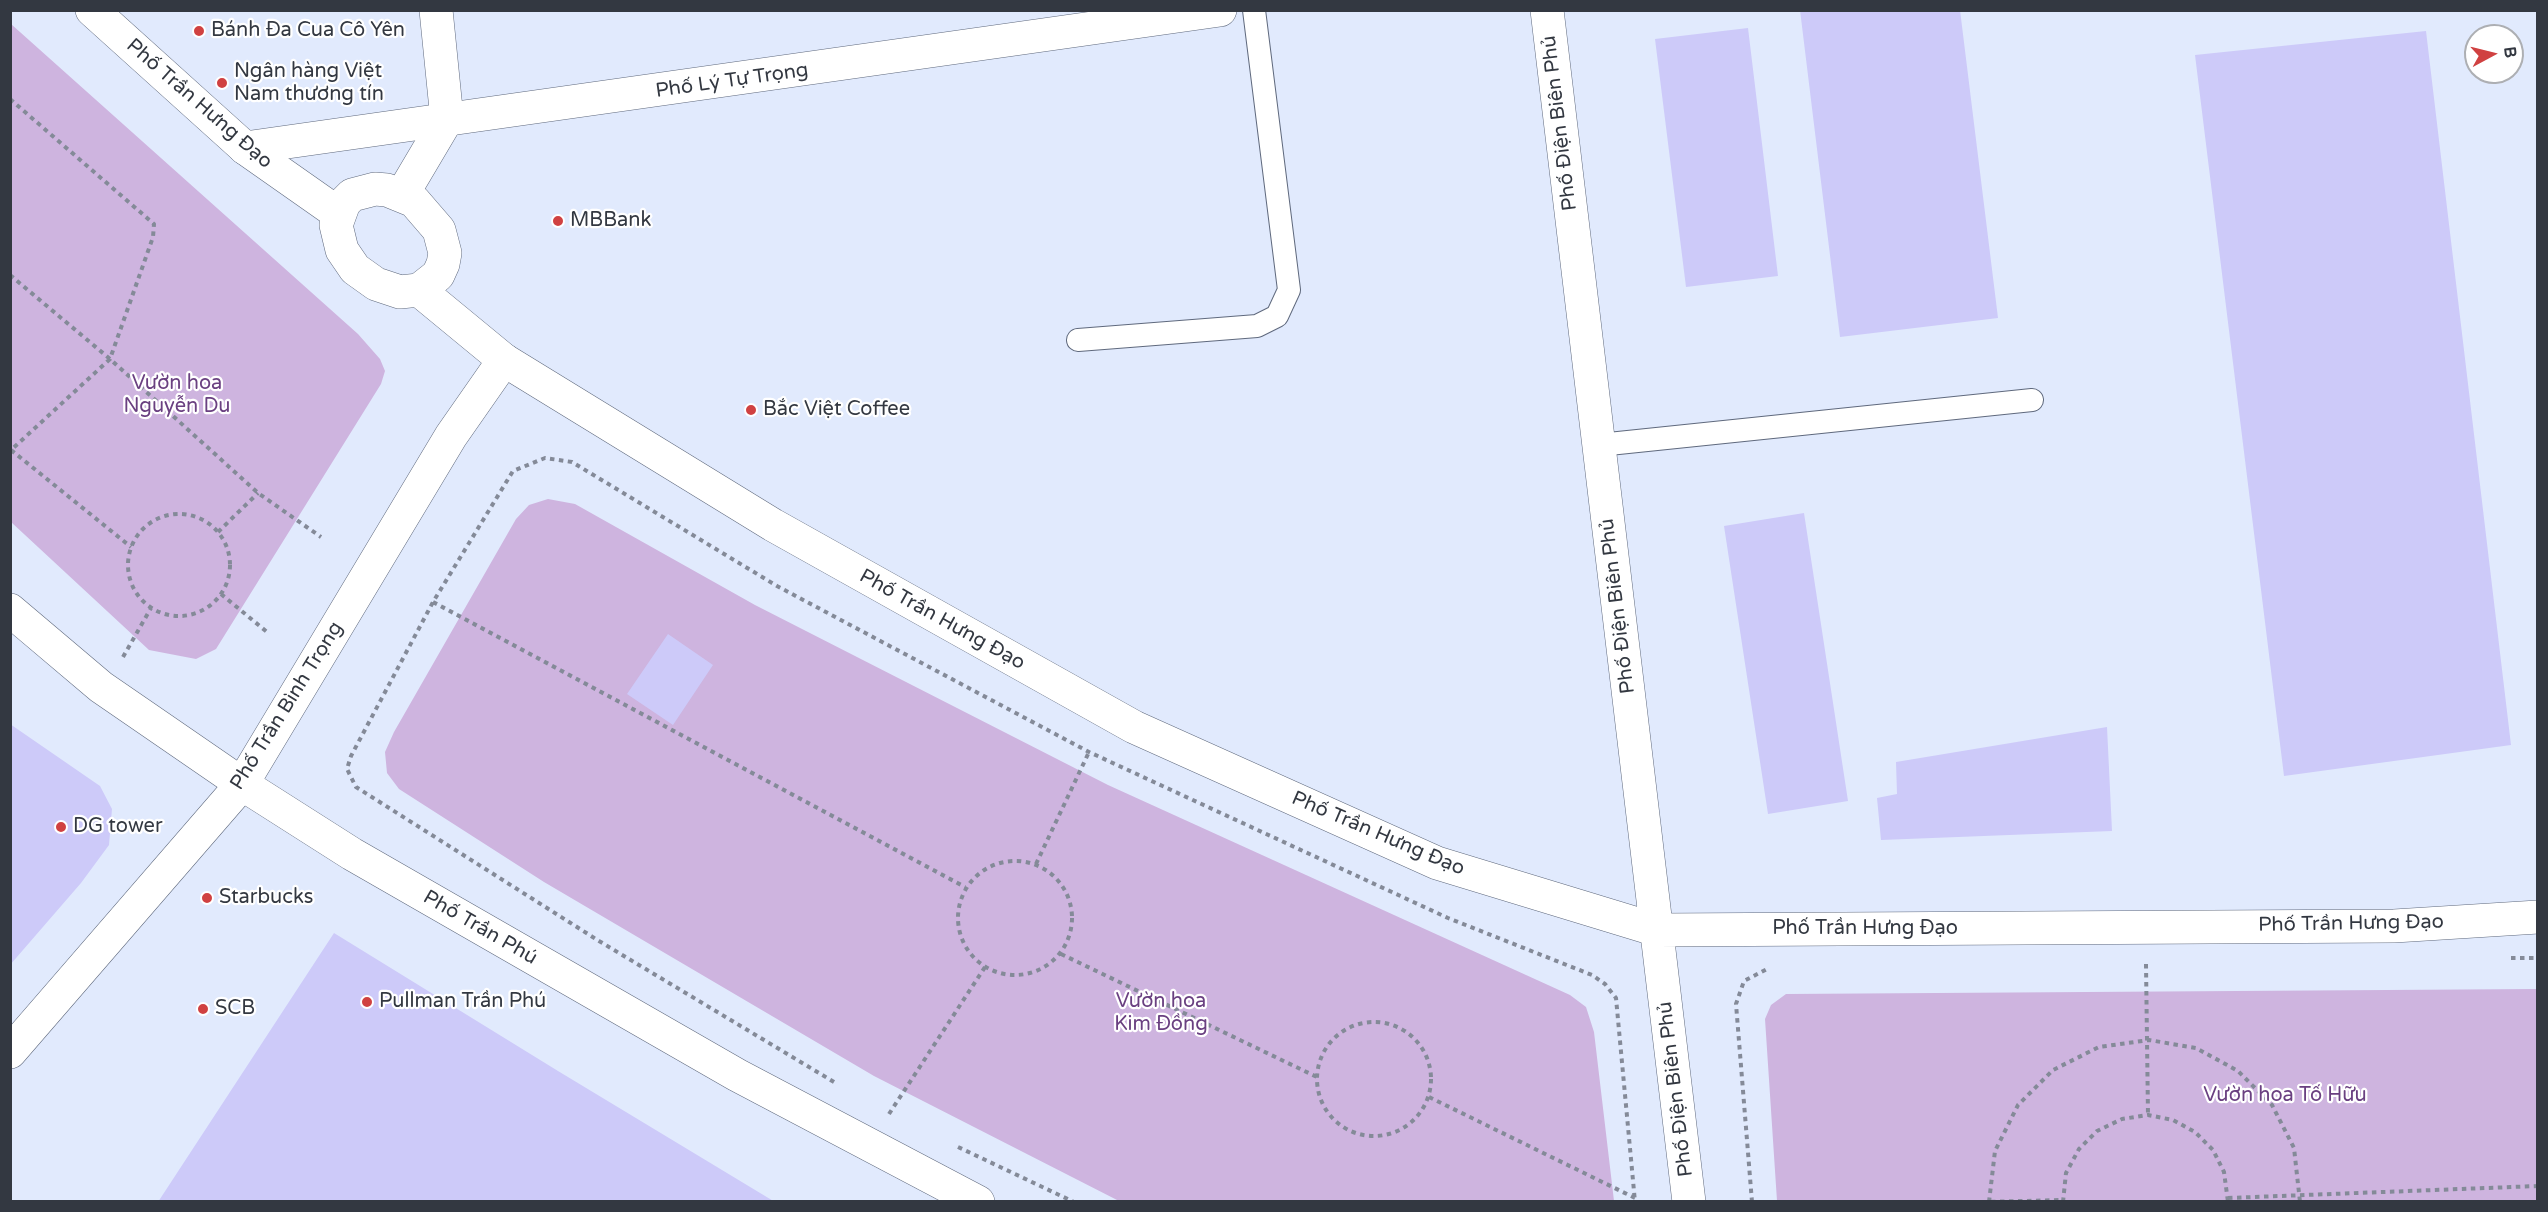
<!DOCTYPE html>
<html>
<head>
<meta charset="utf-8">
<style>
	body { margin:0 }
	#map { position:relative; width:2548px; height:1212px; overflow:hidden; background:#e1eafd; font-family:"Varela Round",sans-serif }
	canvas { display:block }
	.frame { position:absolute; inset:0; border:12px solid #333841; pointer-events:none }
	.north { position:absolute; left:2464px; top:24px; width:60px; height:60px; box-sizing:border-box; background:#fff; border:2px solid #adafb3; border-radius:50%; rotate:83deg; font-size:16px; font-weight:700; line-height:24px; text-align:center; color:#333841 }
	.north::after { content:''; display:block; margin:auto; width:21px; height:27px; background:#d04141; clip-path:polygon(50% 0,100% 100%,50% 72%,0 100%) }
</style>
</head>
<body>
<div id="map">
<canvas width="2548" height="1212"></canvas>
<div class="frame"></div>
<div class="north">B</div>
</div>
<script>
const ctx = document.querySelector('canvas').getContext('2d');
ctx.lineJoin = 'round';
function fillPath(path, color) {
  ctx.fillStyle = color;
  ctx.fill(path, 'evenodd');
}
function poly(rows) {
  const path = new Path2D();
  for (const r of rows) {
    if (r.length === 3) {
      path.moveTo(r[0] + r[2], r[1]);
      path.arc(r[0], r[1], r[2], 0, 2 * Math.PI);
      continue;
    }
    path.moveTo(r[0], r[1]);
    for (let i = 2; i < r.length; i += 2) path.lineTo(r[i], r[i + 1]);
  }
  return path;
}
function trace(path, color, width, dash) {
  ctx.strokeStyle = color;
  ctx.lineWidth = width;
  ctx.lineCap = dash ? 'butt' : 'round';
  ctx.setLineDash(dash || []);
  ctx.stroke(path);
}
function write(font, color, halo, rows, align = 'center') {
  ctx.font = font + ' "Varela Round",sans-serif';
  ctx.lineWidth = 4.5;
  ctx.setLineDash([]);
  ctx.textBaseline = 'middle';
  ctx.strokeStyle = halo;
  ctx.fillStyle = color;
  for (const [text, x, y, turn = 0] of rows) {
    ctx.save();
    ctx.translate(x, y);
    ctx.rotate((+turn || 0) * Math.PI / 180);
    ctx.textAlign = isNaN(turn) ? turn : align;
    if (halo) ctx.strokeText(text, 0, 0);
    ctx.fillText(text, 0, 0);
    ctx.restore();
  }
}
const green = poly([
	[11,24,358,334,380,359,385,371,381,384,216,649,196,659,149,650,11,522],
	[548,499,575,504,755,605,1108,785,1570,995,1586,1007,1594,1032,1614,1201,1119,1201,874,1076,544,882,399,789,387,773,385,752,394,732,516,519,529,505],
	[2537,989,2537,1201,1777,1201,1765,1019,1771,1005,1786,994]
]);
const building = poly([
	[1800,10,1960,10,1998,318,1840,337],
	[1748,28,1778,276,1686,287,1655,39],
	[2426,31,2511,745,2284,776,2195,55],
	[1804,513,1848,801,1768,814,1724,526],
	[668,634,713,665,673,725,627,694],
	[10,724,100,786,112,809,109,845,81,883,10,965],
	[2107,727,2112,831,1881,840,1877,798,1897,794,1896,762],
	[334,933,558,1071,775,1202,158,1202]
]);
const path = poly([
	[10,99,154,224,153,237,110,359,10,451],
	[10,275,110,359,258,493,321,537],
	[11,450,131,547],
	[179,565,51],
	[218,532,258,493],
	[221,594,267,632],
	[433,602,965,887],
	[123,657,151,608],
	[1015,918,57],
	[1036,864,1089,752],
	[1061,954,1317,1077],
	[2511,958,2538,958],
	[2146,964,2148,1115],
	[1374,1079,57],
	[834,1082,599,941,356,787,347,769,351,756,433,602,513,471,545,458,572,462,777,586,1089,752,1448,918,1592,975,1605,984,1616,998,1635,1202],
	[1429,1097,1635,1198],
	[889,1114,985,967],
	[958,1147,1074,1202],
	[2228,1198,2538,1186],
	[1752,1202,1736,1004,1744,981,1769,968],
	[1982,1202,2062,1200],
	[1989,1202,1995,1151,2018,1105,2053,1070,2099,1047,2149,1040,2196,1048,2238,1071,2272,1105,2294,1148,2300,1202],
	[2063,1202,2066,1173,2079,1149,2097,1131,2122,1119,2148,1115,2173,1120,2195,1132,2213,1150,2224,1172,2228,1202]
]);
const service = poly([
	[1078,340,1257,326,1277,316,1289,290,1254,10],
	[1599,445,2032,400]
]);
const minor = poly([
	[245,148,1220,10]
]);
const tertiary = poly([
	[402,195,447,119,436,10],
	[10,1052,242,784,451,436,504,360]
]);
const secondary = poly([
	[92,10,245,148,339,214],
	[1547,10,1689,1202],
	[375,189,387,190,414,201,439,230,445,253,443,264,438,275,419,290,400,292,376,284,355,269,342,250,336,225,344,203,352,195,375,189],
	[419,290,504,360,773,525,1134,727,1437,863,1657,930,2394,926,2538,917],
	[10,610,101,687,242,784,352,854,737,1075,978,1202]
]);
const markers = [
	[199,31,6,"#d04141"],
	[222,83,6,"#d04141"],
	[558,221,6,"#d04141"],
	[751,410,6,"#d04141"],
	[61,827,6,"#d04141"],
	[207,898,6,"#d04141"],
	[367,1002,6,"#d04141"],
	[203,1009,6,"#d04141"]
];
const poiNames = [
	["Bánh Đa Cua Cô Yên",211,31],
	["Ngân hàng Việt",234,72],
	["Nam thương tín",234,95],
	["MBBank",570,221],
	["Bắc Việt Coffee",763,410],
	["DG tower",73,827],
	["Starbucks",219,898],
	["Pullman Trần Phú",379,1002],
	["SCB",215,1009]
];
const streetNames = [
	["Phố Lý Tự Trọng",732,81,-8],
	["Phố Trần Hưng Đạo",199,104,41],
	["Phố Điện Biên Phủ",1560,123,-97],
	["Phố Điện Biên Phủ",1618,606,-97],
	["Phố Trần Hưng Đạo",942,620,29],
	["Phố Trần Bình Trọng",287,706,-58],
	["Phố Trần Hưng Đạo",1378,834,23],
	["Phố Trần Hưng Đạo",2351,924,-1],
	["Phố Trần Phú",480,928,30],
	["Phố Trần Hưng Đạo",1865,929],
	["Phố Điện Biên Phủ",1676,1089,-97]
];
const parkNames = [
	["Vườn hoa",177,384],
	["Nguyễn Du",177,407],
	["Vườn hoa",1161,1002],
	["Kim Đồng",1161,1025],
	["Vườn hoa Tố Hữu",2285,1096]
];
fillPath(green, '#ceb4df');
fillPath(building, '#cdcaf9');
trace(service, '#5f697d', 24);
trace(minor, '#5f697d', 34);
trace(tertiary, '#5f697d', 34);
trace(secondary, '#5f697d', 34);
trace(path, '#848a98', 4, [4.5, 4.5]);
trace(service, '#fff', 22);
trace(minor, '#fff', 33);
trace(tertiary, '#fff', 33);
trace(secondary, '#fff', 33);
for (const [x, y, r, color] of markers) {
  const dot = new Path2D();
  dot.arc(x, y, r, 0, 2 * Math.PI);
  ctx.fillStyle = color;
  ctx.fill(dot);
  trace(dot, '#fff', 2);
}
write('20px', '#333841', '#fff', poiNames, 'left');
write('20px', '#333841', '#fff', streetNames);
write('20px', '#6a4081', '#fff', parkNames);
</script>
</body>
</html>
